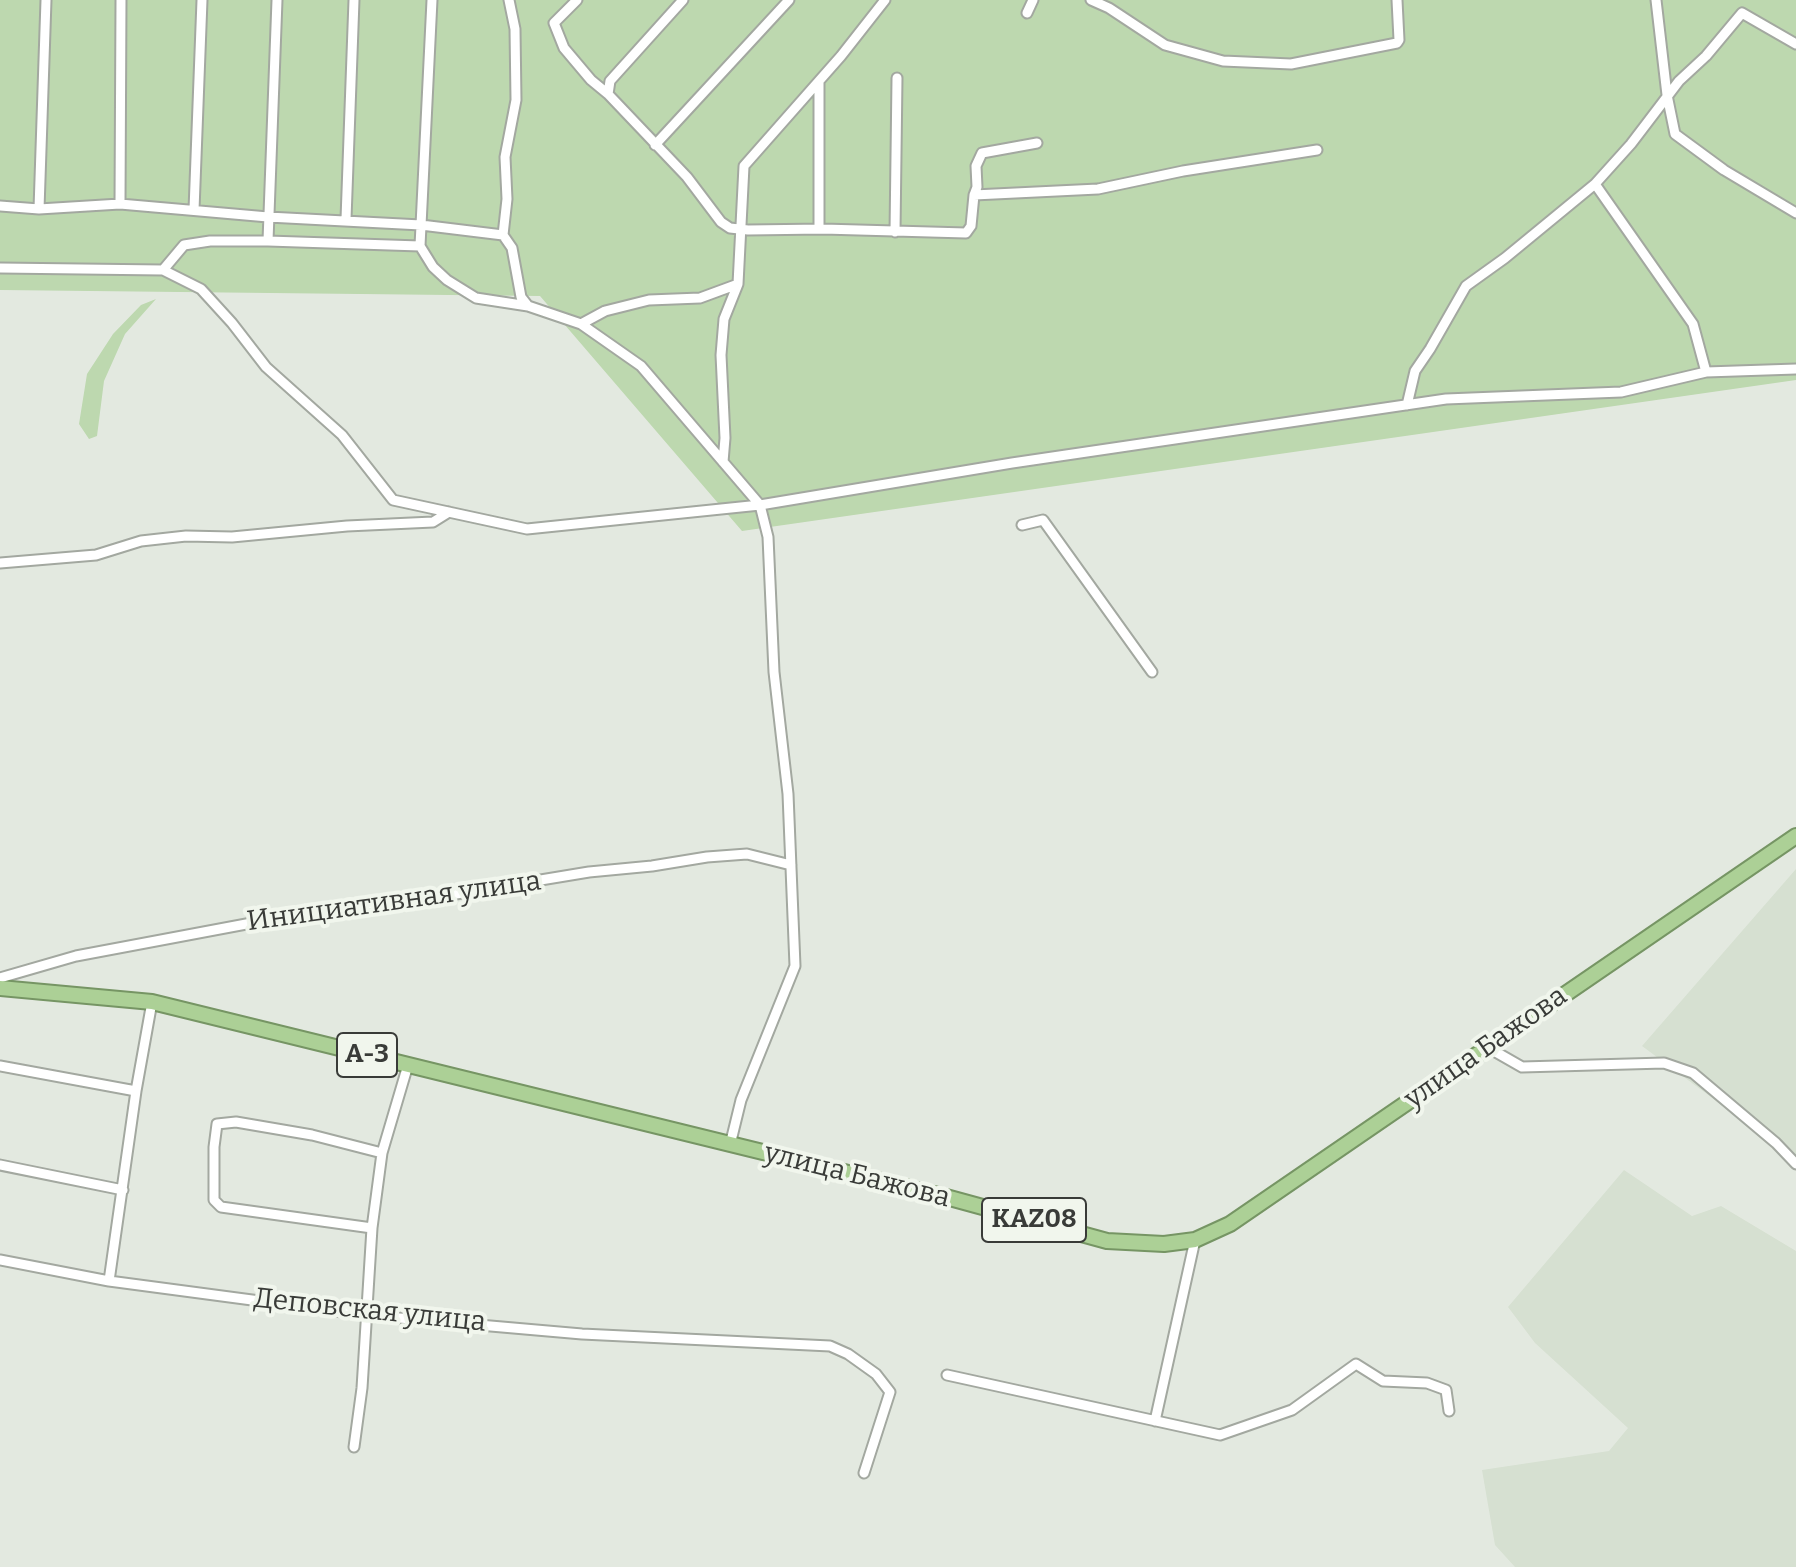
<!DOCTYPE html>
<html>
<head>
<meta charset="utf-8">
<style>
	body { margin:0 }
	canvas { display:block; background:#e3e9e0 }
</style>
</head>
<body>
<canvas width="1796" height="1567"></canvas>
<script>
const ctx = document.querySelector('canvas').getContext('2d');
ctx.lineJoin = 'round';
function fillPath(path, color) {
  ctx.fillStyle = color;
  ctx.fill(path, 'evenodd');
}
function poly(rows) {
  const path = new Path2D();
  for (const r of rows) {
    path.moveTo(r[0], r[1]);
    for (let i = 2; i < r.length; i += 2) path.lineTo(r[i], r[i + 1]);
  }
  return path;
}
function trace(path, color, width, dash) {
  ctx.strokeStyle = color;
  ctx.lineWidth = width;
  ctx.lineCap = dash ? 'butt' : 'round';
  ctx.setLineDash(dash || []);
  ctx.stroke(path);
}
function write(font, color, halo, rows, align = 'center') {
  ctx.font = font + ' Bitter,serif';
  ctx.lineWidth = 8;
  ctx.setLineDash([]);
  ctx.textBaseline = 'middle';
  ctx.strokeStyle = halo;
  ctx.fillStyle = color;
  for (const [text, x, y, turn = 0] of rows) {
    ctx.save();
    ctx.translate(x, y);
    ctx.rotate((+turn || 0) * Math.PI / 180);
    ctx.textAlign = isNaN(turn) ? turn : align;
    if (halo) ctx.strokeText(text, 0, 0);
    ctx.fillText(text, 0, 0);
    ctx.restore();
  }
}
const built = poly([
	[1796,869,1796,1160,1642,1046],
	[1624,1170,1692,1216,1721,1206,1796,1251,1796,1567,1515,1567,1495,1545,1482,1470,1609,1451,1628,1428,1535,1343,1508,1307]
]);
const green = poly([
	[0,0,1796,0,1796,380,742,531,540,296,0,290],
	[156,299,125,334,104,381,97,436,89,439,79,424,87,374,113,334,141,305]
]);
const minor = poly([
	[277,0,268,241,420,246],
	[432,0,420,246,433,267,447,280,476,298,528,306],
	[577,0,554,23,564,48,591,80,608,94],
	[683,0,610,81,608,94,687,177,721,222,730,228,748,230,823,229,966,233,971,226,974,195,1098,189,1183,171,1317,150],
	[1091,0,1109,8,1165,45,1223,61,1291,64,1397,43,1399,40,1397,0],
	[1656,0,1667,95,1675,134,1724,170,1796,213],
	[1027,13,1033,0],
	[819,83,819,229],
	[655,145,789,0],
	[1595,184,1693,324,1706,372],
	[974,195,977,187,976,166,982,153,1037,143],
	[120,204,121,0],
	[0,206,39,209,120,204,268,217,421,225,503,235,512,248,521,297,528,306,581,324,641,366,760,505,768,537,774,672,788,794,795,966,741,1100,730,1145],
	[39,209,46,0],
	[194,210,202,0],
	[346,219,354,0],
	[895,232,897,78],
	[503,235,507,199,505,157,516,100,515,29,509,0],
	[0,268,163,270,201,289,232,323,266,367,342,435,393,500,527,529,760,505,1012,463,1446,399,1621,392,1706,372,1796,369],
	[163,270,184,245,210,241,268,241],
	[581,324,605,311,649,300,700,298,738,284],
	[1407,405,1415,371,1430,349,1466,286,1505,258,1595,184,1631,144,1679,81,1706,56,1742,13,1796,44],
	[723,462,725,438,721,355,724,319,738,284,744,166,841,56,885,0],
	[1022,525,1043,520,1152,672],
	[0,563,96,555,141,541,186,536,232,537,347,526,433,522,449,512],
	[0,978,76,956,326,909,450,895,589,872,652,866,707,857,747,854,791,865],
	[1487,1047,1522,1067,1664,1063,1693,1073,1776,1143,1796,1164],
	[0,1066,136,1091],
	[0,1165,123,1190],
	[372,1228,221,1207,214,1200,214,1147,217,1124,236,1122,312,1135,382,1153],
	[0,1260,109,1281,365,1315,582,1334,830,1346,848,1354,876,1374,890,1392,864,1473],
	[109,1281,136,1091,152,1002],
	[947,1375,1220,1435,1292,1410,1356,1364,1383,1381,1427,1383,1446,1390,1449,1411],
	[1155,1421,1195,1240],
	[354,1447,362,1388,372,1228,382,1153,408,1065]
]);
const trunk = poly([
	[0,988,152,1002,946,1197,1107,1241,1164,1244,1195,1240,1230,1224,1796,836]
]);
const shields = [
	[367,1055,60],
	[1034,1220,104]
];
const shieldNames = [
	["A-3",367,1055],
	["KAZ08",1034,1220]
];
const streetNames = [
	["Инициативная улица",394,902,-8],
	["улица Бажова",1486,1048,-35],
	["улица Бажова",857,1176,14],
	["Деповская улица",370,1311,6]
];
fillPath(built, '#d6e0d1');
fillPath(green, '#bdd8af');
trace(minor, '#a3a8a0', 13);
trace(trunk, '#769564', 18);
trace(minor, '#fff', 9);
trace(trunk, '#acd096', 14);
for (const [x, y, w] of shields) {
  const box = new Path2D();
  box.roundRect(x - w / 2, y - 22, w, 44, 6);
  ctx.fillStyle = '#f1f6ed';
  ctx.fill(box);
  trace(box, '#393b38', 2);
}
write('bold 26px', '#393b38', null, shieldNames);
write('28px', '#393b38', '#f1f6ed', streetNames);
</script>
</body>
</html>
